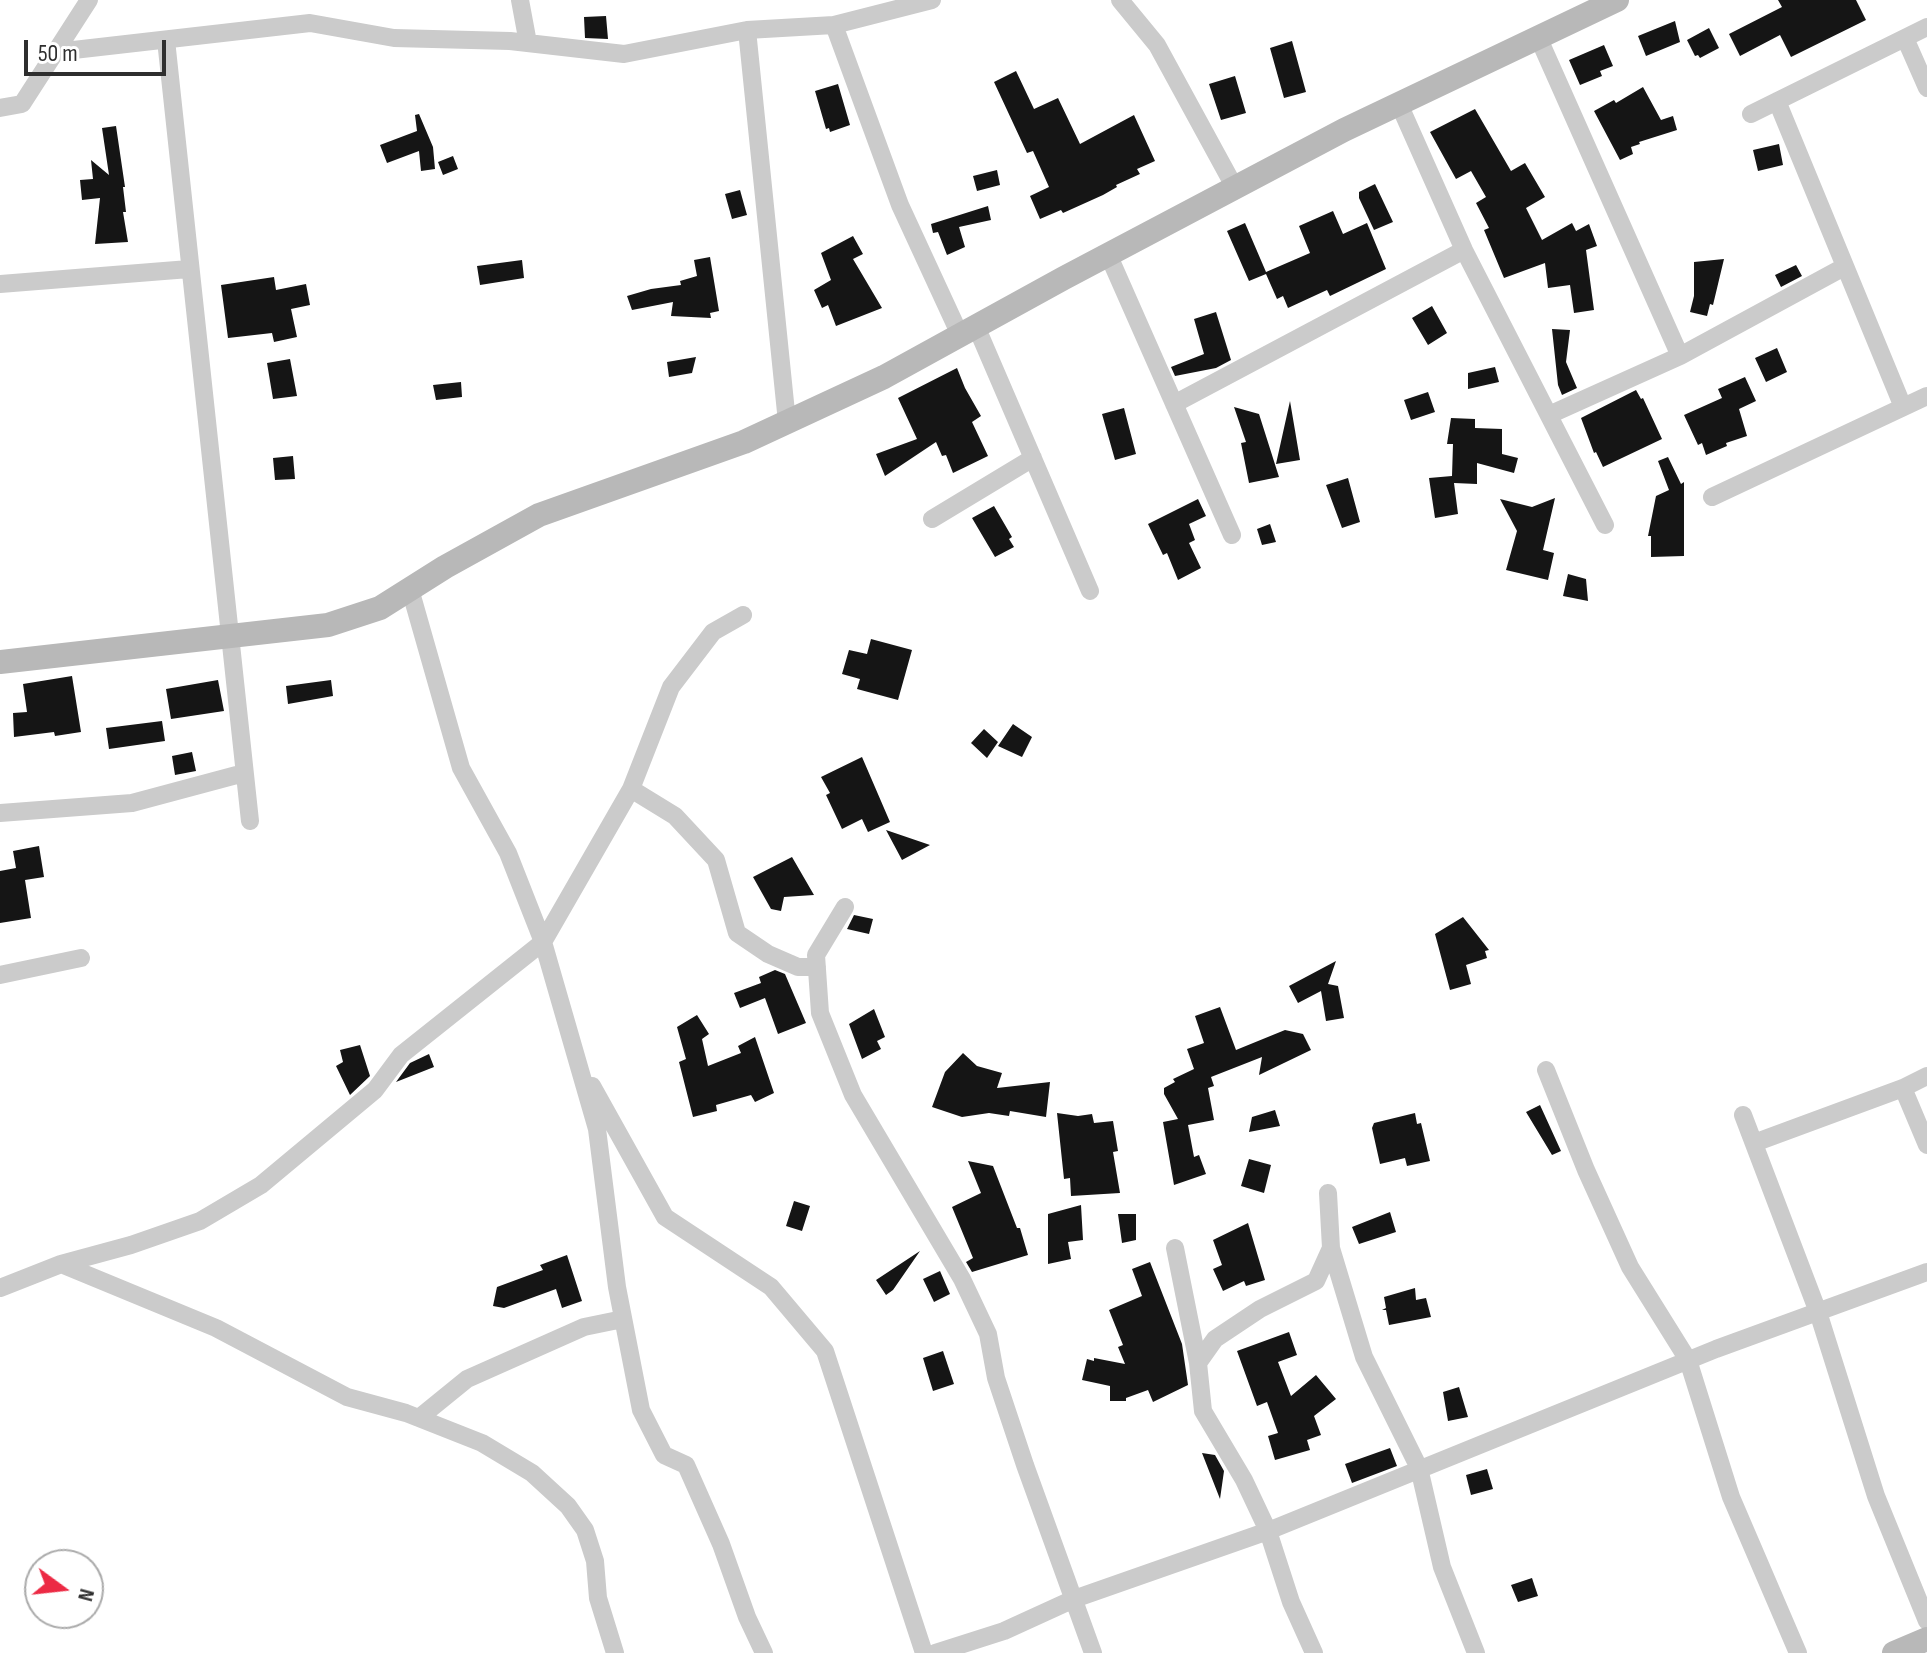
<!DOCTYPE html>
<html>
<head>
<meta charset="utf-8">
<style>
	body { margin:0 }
	#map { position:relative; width:1927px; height:1653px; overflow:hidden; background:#fff; font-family:"Sofia Sans Condensed",sans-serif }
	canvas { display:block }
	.north { position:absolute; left:24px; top:1549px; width:80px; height:80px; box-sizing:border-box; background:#fff; border:2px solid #ababab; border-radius:50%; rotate:105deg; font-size:22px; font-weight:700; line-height:32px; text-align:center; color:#2e2e2e }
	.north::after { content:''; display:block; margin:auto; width:28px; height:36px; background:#ec2a44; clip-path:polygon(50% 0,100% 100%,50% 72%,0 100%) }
	.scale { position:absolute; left:24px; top:40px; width:142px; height:36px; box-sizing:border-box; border:4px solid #2e2e2e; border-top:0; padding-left:10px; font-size:24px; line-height:28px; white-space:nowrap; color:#2e2e2e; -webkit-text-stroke:6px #fff; paint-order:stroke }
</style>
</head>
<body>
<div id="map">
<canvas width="1927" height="1653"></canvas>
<div class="north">N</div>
<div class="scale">50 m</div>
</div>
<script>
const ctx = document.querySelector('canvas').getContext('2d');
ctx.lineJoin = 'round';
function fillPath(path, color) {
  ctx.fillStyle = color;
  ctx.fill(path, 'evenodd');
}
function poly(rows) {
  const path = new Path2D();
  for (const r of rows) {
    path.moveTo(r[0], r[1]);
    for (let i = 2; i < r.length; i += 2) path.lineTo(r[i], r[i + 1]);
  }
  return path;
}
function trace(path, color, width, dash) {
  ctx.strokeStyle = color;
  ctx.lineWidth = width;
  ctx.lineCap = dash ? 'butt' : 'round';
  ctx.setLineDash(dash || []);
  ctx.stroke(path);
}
const building = poly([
	[1778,0,1856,0,1866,20,1791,57,1780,35,1740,56,1729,34,1782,7],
	[606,16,608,39,585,38,584,17],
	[1675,21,1680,42,1646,56,1638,36],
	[1709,28,1719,48,1700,58,1698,55,1695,56,1687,40],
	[1292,41,1306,92,1284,98,1270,48],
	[1604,45,1613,66,1600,71,1602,76,1580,85,1569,60],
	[1016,71,1034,109,1058,98,1080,144,1134,115,1155,161,1137,169,1140,174,1116,185,1117,187,1103,195,1063,213,1061,210,1040,219,1030,196,1049,187,1033,151,1027,153,994,82],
	[1235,76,1246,113,1221,120,1209,84],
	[838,84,850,125,830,132,829,128,826,129,815,91],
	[1643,87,1661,120,1673,116,1677,130,1639,142,1640,144,1631,147,1633,154,1620,160,1594,111,1614,100,1616,103],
	[1475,109,1511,171,1525,163,1545,197,1526,208,1542,240,1572,223,1576,231,1589,224,1597,246,1586,250,1594,310,1574,313,1570,285,1548,288,1545,263,1504,278,1484,230,1489,228,1476,203,1486,197,1471,171,1456,179,1430,132],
	[419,114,433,147,435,169,421,171,419,151,387,163,380,145,417,131,415,115],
	[116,126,125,187,123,187,126,212,123,212,128,242,95,244,100,198,82,200,80,180,93,179,91,160,109,175,102,128],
	[1779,144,1783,165,1758,171,1753,150],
	[453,156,458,169,443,175,438,162],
	[997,170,1000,185,977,191,973,176],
	[1375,184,1393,222,1374,230,1359,198,1359,192],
	[740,190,747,215,732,219,725,194],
	[988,206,991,220,959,227,965,247,947,255,938,232,933,233,931,224],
	[1333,211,1343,234,1367,223,1386,269,1330,296,1327,290,1288,308,1283,296,1277,299,1266,274,1249,281,1227,231,1245,223,1266,272,1310,253,1299,226],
	[853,236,863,254,853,259,882,308,836,326,828,305,822,308,814,290,831,280,821,253],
	[710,257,719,311,710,313,711,318,671,316,673,302,632,310,627,296,651,289,681,285,680,281,697,276,694,260],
	[1724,259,1713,305,1710,304,1707,316,1690,312,1694,296,1694,262],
	[522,260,524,278,480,285,477,266],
	[1796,265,1802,276,1781,287,1775,275],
	[274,277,276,290,306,284,310,305,291,309,297,337,274,342,272,333,228,338,221,285],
	[1432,306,1447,333,1428,345,1412,318],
	[1216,312,1231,360,1216,368,1175,376,1171,367,1204,354,1194,319],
	[1552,329,1570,330,1566,362,1577,388,1562,395,1558,385],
	[1777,348,1787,372,1766,382,1755,358],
	[696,357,692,373,669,377,667,362],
	[290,359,297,396,273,399,267,363],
	[1495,367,1499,382,1468,389,1468,373],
	[957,368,965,388,981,416,972,422,988,456,953,473,946,455,942,456,936,442,885,476,876,454,917,439,898,398],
	[1745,377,1756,401,1739,409,1747,436,1726,443,1727,446,1706,455,1702,443,1698,445,1684,415,1722,398,1718,389],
	[461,382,462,397,436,400,433,385],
	[1636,390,1641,399,1643,398,1662,439,1603,467,1596,452,1594,453,1581,418],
	[1428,392,1435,412,1411,420,1404,400],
	[1290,401,1300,460,1276,464],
	[1234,407,1259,414,1279,477,1249,483,1241,443,1246,442],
	[1124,408,1136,454,1115,460,1102,414],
	[1451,418,1475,419,1475,428,1502,429,1502,454,1518,458,1514,473,1477,463,1477,484,1454,483,1458,514,1435,518,1429,478,1452,476,1453,444,1447,444],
	[293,456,295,479,275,480,273,458],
	[1668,457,1681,484,1684,482,1684,556,1651,557,1651,536,1648,536,1656,496,1669,490,1658,461],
	[1348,478,1360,522,1342,528,1326,485],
	[1555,498,1543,550,1554,553,1548,580,1506,570,1517,531,1500,499,1532,507],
	[1198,499,1206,516,1189,524,1195,540,1189,543,1201,568,1178,580,1167,553,1163,555,1148,524],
	[994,506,1012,537,1009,539,1014,547,995,557,972,518],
	[1270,524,1276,542,1262,545,1257,529],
	[1568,574,1586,579,1588,601,1563,596],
	[871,639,912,650,898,700,857,689,860,679,842,674,849,650,867,654],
	[72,676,81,732,55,736,54,732,14,737,13,713,27,712,23,684],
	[218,680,224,711,171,719,166,689],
	[331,680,333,696,288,704,286,686],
	[162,721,165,741,109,749,106,728],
	[1013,724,1032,737,1022,757,998,746],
	[984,729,998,742,987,758,971,743],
	[192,752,196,771,175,775,172,756],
	[862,757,890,822,868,832,862,819,842,829,826,795,830,793,821,777],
	[886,830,930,845,902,860],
	[39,846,44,877,25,880,31,918,0,923,0,871,16,868,13,851],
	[792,857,814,895,784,897,781,911,771,909,753,877],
	[854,915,873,919,869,934,847,929],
	[1463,917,1489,950,1485,951,1487,958,1466,965,1471,984,1450,990,1435,934],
	[1336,961,1328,984,1338,986,1344,1018,1326,1021,1321,991,1298,1003,1289,986],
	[775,970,785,974,806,1023,778,1034,765,998,740,1008,734,993,761,983,759,977],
	[1220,1007,1236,1050,1285,1030,1303,1034,1311,1050,1259,1075,1262,1057,1211,1077,1214,1086,1208,1088,1214,1120,1188,1125,1194,1157,1199,1155,1206,1174,1174,1185,1163,1122,1178,1119,1164,1094,1164,1088,1175,1082,1173,1079,1194,1069,1187,1049,1204,1043,1195,1016],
	[874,1009,885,1037,877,1041,881,1049,862,1059,849,1024],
	[697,1015,709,1034,702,1039,708,1066,741,1053,738,1046,755,1037,774,1093,755,1102,751,1095,716,1105,717,1111,693,1117,679,1062,686,1059,677,1027],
	[360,1045,370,1076,350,1095,336,1066,343,1062,340,1050],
	[963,1053,977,1066,1002,1073,997,1088,1050,1082,1046,1117,1010,1111,1009,1116,989,1113,962,1117,932,1107,945,1072],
	[429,1054,434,1067,396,1082,410,1063],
	[1540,1105,1561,1151,1552,1155,1526,1112],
	[1275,1110,1280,1126,1249,1132,1252,1117],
	[1057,1113,1078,1116,1092,1114,1094,1123,1113,1121,1118,1151,1113,1152,1120,1193,1071,1196,1070,1178,1064,1179],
	[1415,1113,1417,1124,1421,1123,1430,1161,1407,1166,1405,1158,1380,1164,1372,1128,1374,1123],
	[1249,1159,1271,1165,1264,1193,1241,1186],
	[968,1161,993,1166,1017,1228,1020,1228,1028,1255,972,1272,966,1262,973,1258,952,1207,981,1193],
	[794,1201,810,1206,802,1231,786,1226],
	[1081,1205,1083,1240,1068,1242,1071,1259,1048,1264,1048,1214],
	[1390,1212,1396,1232,1359,1244,1352,1227],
	[1118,1214,1136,1214,1136,1240,1122,1243],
	[1248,1223,1265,1280,1246,1286,1244,1281,1223,1291,1213,1269,1222,1265,1213,1240],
	[920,1251,893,1290,886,1295,876,1280],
	[567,1255,582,1301,562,1308,556,1289,504,1308,493,1306,497,1287,543,1270,540,1265],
	[1150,1262,1182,1344,1188,1385,1153,1402,1148,1390,1126,1398,1126,1401,1110,1401,1110,1386,1082,1380,1087,1359,1094,1361,1094,1358,1125,1364,1118,1347,1123,1345,1109,1310,1142,1296,1132,1269],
	[940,1271,950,1294,934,1302,923,1279],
	[1415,1288,1416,1300,1426,1298,1431,1317,1389,1325,1386,1310,1382,1310,1386,1308,1384,1297],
	[1289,1332,1297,1355,1278,1362,1291,1396,1316,1375,1336,1399,1314,1416,1321,1435,1307,1440,1310,1450,1275,1460,1268,1436,1278,1433,1267,1402,1257,1406,1237,1351],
	[943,1351,954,1384,933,1391,923,1358],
	[1459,1387,1468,1417,1448,1421,1443,1392],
	[1390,1448,1397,1466,1352,1483,1345,1464],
	[1202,1453,1215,1455,1224,1471,1220,1499],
	[1487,1469,1493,1489,1471,1495,1466,1475],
	[1532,1578,1538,1596,1518,1602,1511,1585]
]);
const street = poly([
	[520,0,528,43],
	[1120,0,1157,45,1235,188],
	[834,25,900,205,960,335],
	[747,30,787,422],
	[1905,38,1927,88],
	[1539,39,1680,356],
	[166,40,250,821],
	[56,52,310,23,394,38,510,41,624,54,747,30,834,25,932,0],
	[1777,101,1903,407],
	[1399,104,1464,250,1605,525],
	[0,108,22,104,89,0],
	[1751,114,1927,27],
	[1108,254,1232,535],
	[0,284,189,269],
	[976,326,1090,591],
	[1174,404,1464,250],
	[1549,415,1680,356,1844,267],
	[1712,497,1927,396],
	[932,519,1033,458],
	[410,589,461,768,508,853,543,942,597,1129,617,1287,641,1410,664,1455,686,1465,721,1544,747,1617,764,1653],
	[631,789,675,816,716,860,737,933,768,954,798,967,817,967],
	[0,813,132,803,244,773],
	[845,907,816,955,820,1013,853,1095,962,1279,988,1334,996,1378,1025,1465,1093,1653],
	[0,975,81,958],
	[1546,1070,1586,1170,1630,1267,1688,1360,1731,1497,1798,1653],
	[592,1086,665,1217,771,1287,825,1351,924,1653],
	[1903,1088,1927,1145],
	[1743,1115,1818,1312,1876,1496,1927,1621],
	[1754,1143,1903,1088,1927,1076],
	[1175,1248,1198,1363],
	[1331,1248,1364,1357,1419,1468,1442,1567,1476,1653],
	[61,1264,216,1328,347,1397,406,1413,482,1443,532,1473,568,1506,585,1530,595,1561,598,1598,615,1653],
	[0,1288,61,1264,131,1245,200,1221,261,1185,375,1090,401,1055,543,942,631,789,671,687,713,632,743,615],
	[419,1418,467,1379,584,1327,623,1319],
	[935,1653,1004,1631,1074,1599,1268,1531,1716,1349,1927,1272],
	[1314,1653,1291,1602,1268,1531,1244,1480,1203,1411,1198,1363,1215,1339,1260,1309,1316,1281,1331,1248,1328,1193]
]);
const secondary = poly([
	[0,662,328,625,380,608,445,567,539,515,744,442,884,377,1064,278,1344,130,1617,0],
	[1894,1653,1927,1639]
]);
fillPath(building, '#151515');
trace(street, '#cbcbcb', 18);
trace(secondary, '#b8b8b8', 24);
</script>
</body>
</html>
